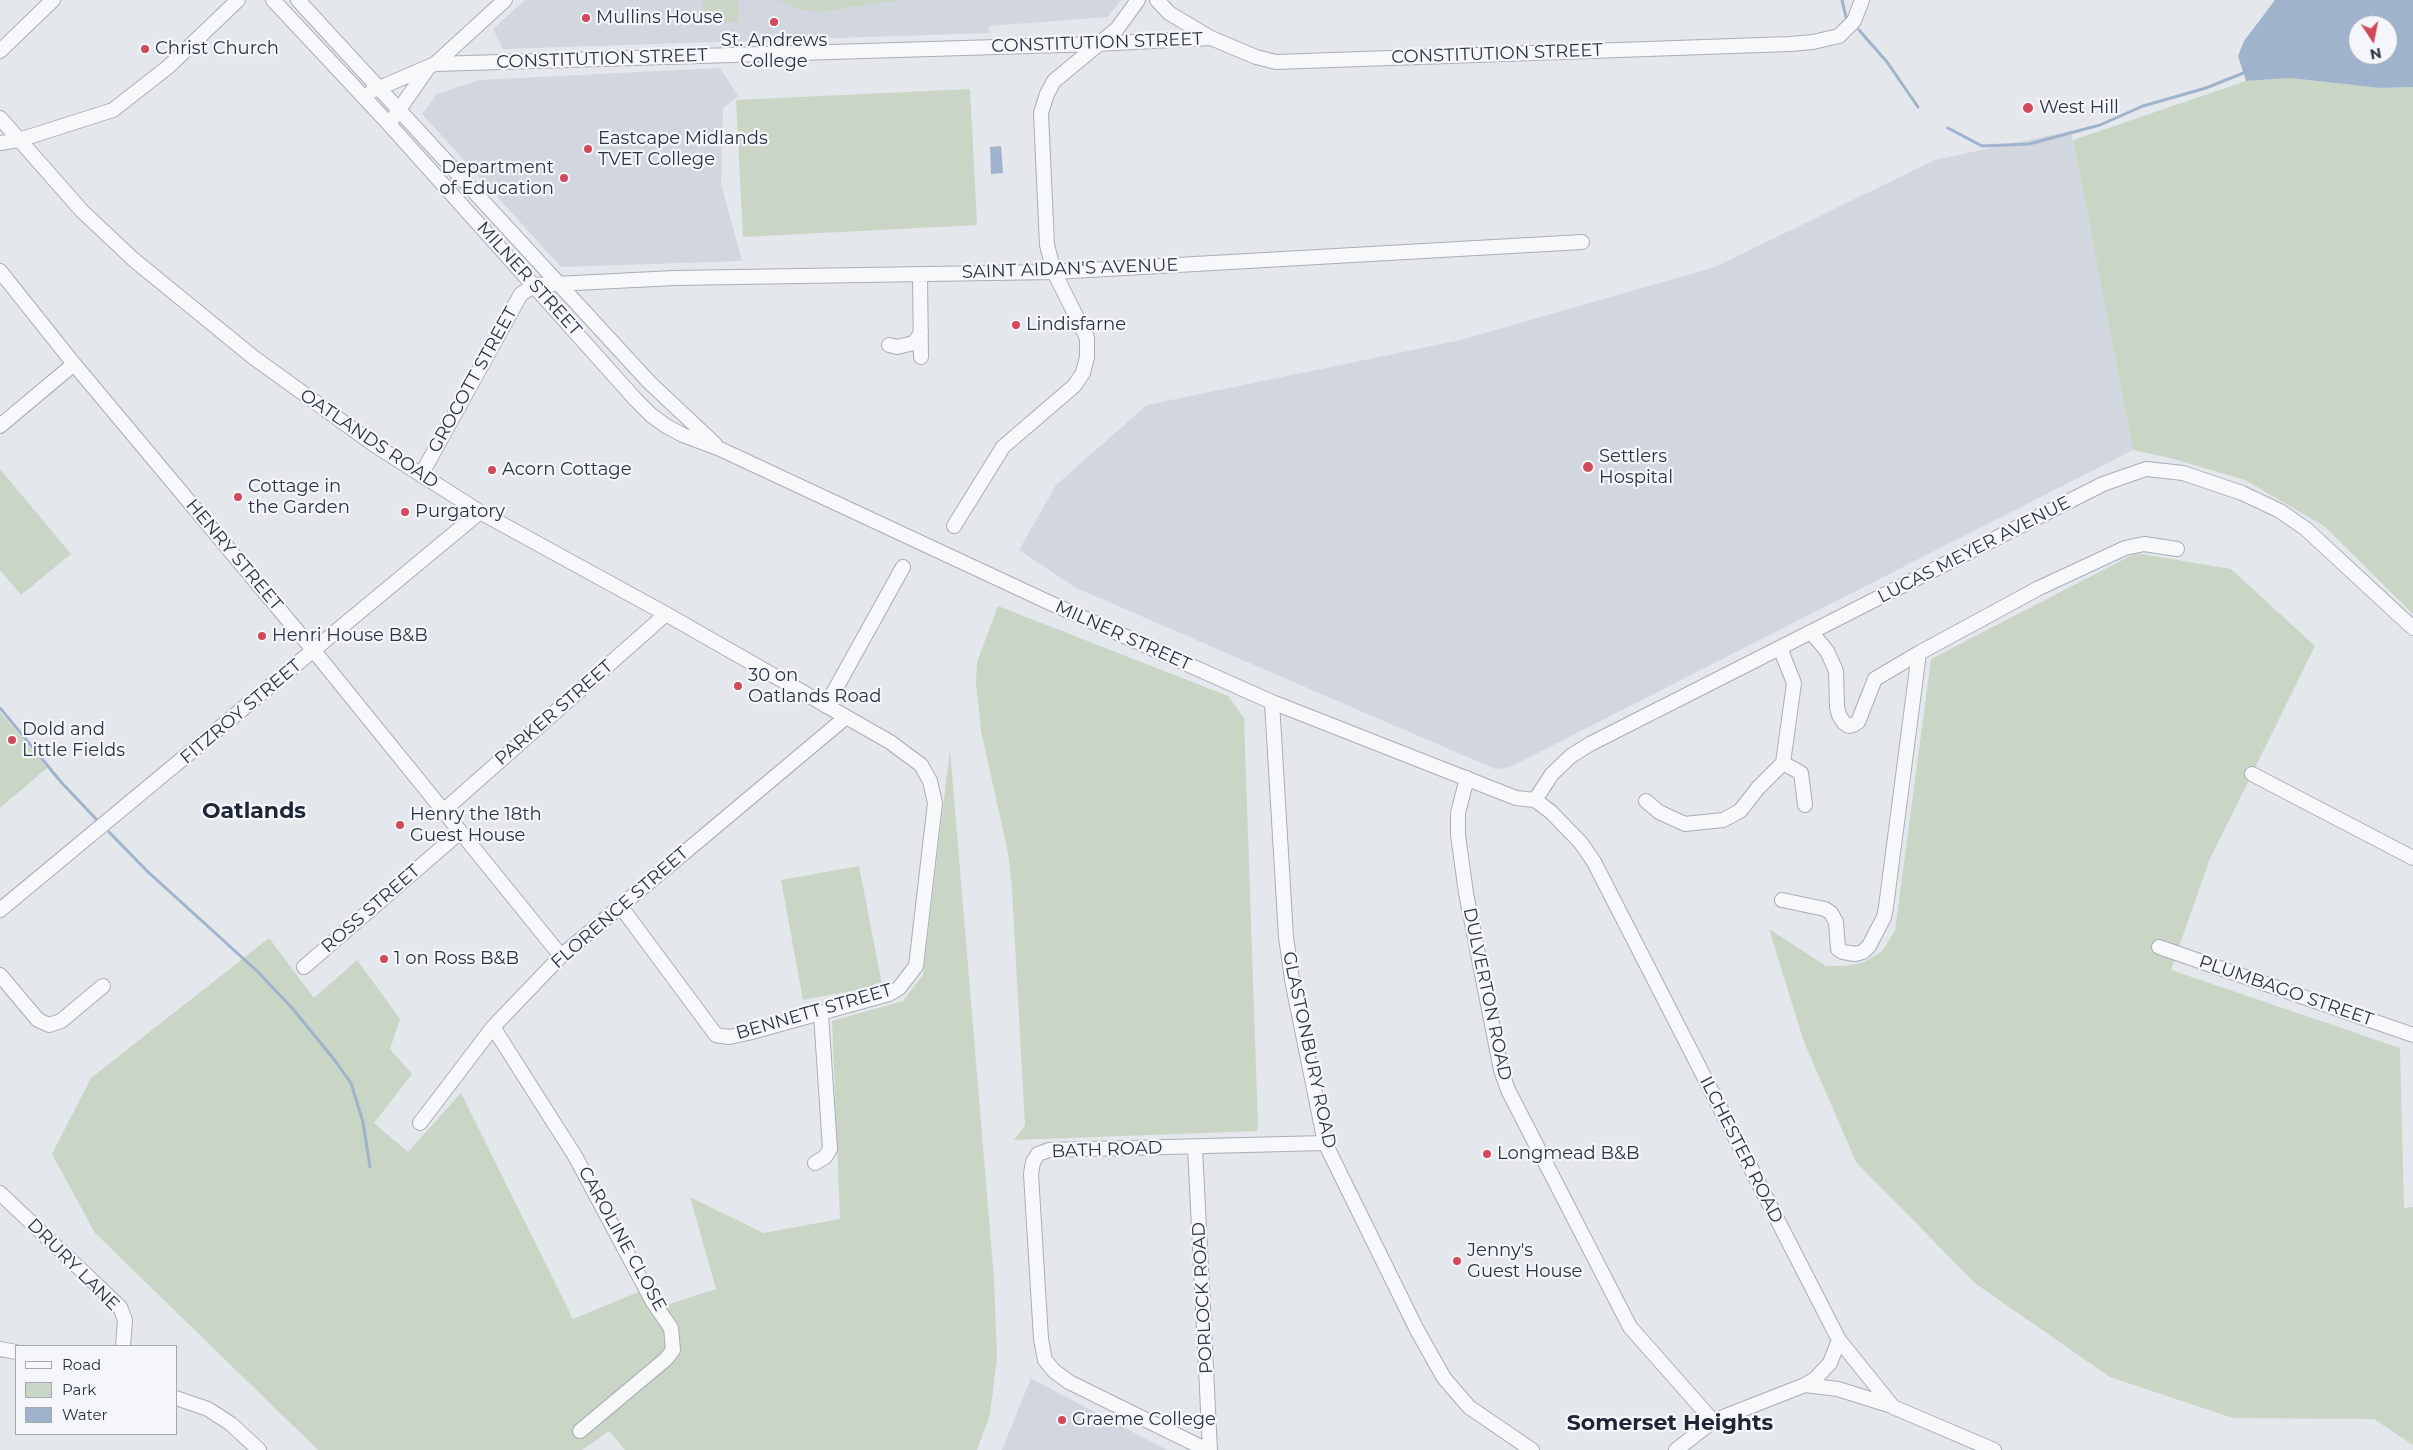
<!DOCTYPE html>
<html>
<head>
<meta charset="utf-8">
<style>
	body { margin:0 }
	#map { position:relative; width:2413px; height:1450px; overflow:hidden; background:#e4e7ec; font-family:Montserrat,sans-serif }
	canvas { display:block }
	.legend { position:absolute; left:15px; top:1345px; width:162px; height:90px; box-sizing:border-box; background:#f4f6f9; border:1px solid #a4a8b1; margin:0; padding:6px 9px; list-style:none; font-size:15px; color:#2b3445 }
	.legend li { display:flex; align-items:center; gap:10px; height:25px }
	.legend b { width:25px; border:1px solid #a4a8b1 }
	.north { position:absolute; left:2348px; top:15px; width:50px; height:50px; box-sizing:border-box; background:#f4f6f9; border:1px solid #a4a8b1; border-radius:50%; rotate:169deg; font-size:14px; font-weight:700; line-height:20px; text-align:center; color:#2b3445 }
	.north::after { content:''; display:block; margin:auto; width:18px; height:22px; background:#d1495b; clip-path:polygon(50% 0,100% 100%,50% 72%,0 100%) }
</style>
</head>
<body>
<div id="map">
<canvas width="2413" height="1450"></canvas>
<ul class="legend">
<li><b style="height:6px;background:#f7f8fa"></b>Road</li>
<li><b style="height:14px;background:#c9d6c5"></b>Park</li>
<li><b style="height:14px;background:#9fb4cc"></b>Water</li>
</ul>
<div class="north">N</div>
</div>
<script>
const ctx = document.querySelector('canvas').getContext('2d');
ctx.lineJoin = 'round';
function fillPath(path, color) {
  ctx.fillStyle = color;
  ctx.fill(path, 'evenodd');
}
function poly(rows) {
  const path = new Path2D();
  for (const r of rows) {
    path.moveTo(r[0], r[1]);
    for (let i = 2; i < r.length; i += 2) path.lineTo(r[i], r[i + 1]);
  }
  return path;
}
function trace(path, color, width, dash) {
  ctx.strokeStyle = color;
  ctx.lineWidth = width;
  ctx.lineCap = dash ? 'butt' : 'round';
  ctx.setLineDash(dash || []);
  ctx.stroke(path);
}
function write(font, color, halo, rows, align = 'center') {
  ctx.font = font + ' Montserrat,sans-serif';
  ctx.lineWidth = 4.5;
  ctx.setLineDash([]);
  ctx.textBaseline = 'middle';
  ctx.strokeStyle = halo;
  ctx.fillStyle = color;
  for (const [text, x, y, turn = 0] of rows) {
    ctx.save();
    ctx.translate(x, y);
    ctx.rotate((+turn || 0) * Math.PI / 180);
    ctx.textAlign = isNaN(turn) ? turn : align;
    if (halo) ctx.strokeText(text, 0, 0);
    ctx.fillText(text, 0, 0);
    ctx.restore();
  }
}
const built = poly([
	[525,0,1121,0,1107,17,989,26,989,33,503,49,493,29],
	[720,68,738,96,723,108,721,184,742,261,561,267,422,114,437,94,480,80],
	[2071,131,2133,450,1510,767,1495,769,1076,588,1019,550,1056,485,1147,405,1461,340,1715,267,1935,160],
	[1031,1378,1051,1389,1167,1450,1002,1450]
]);
const green = poly([
	[703,0,738,0,739,22,704,23],
	[777,0,899,0,817,12,799,9],
	[2290,78,2380,88,2413,87,2413,614,2324,526,2245,480,2170,458,2133,450,2073,140,2246,81],
	[970,89,977,225,743,237,736,100],
	[0,469,71,554,21,595,0,570],
	[2136,553,2231,569,2315,646,2209,861,2171,970,2400,1048,2404,1208,2413,1207,2413,1445,2374,1419,2233,1418,2110,1377,1976,1284,1856,1162,1804,1042,1769,929,1826,966,1846,966,1865,962,1882,951,1895,931,1931,659],
	[998,606,1228,696,1244,718,1258,1126,1257,1131,1014,1140,1025,1125,1012,889,1008,853,981,731,976,683,977,662],
	[0,712,47,768,0,808],
	[950,749,994,1279,997,1358,990,1415,977,1450,625,1450,609,1431,582,1450,318,1450,95,1233,52,1154,91,1078,269,938,314,998,357,960,400,1019,390,1049,412,1074,374,1123,408,1152,461,1093,573,1319,641,1291,651,1310,716,1289,690,1197,763,1233,840,1219,832,1021,903,1001,923,975],
	[859,866,882,985,803,1000,781,880]
]);
const water = poly([
	[2275,0,2413,0,2413,87,2380,88,2290,78,2246,81,2238,56,2244,41],
	[2358,25,2388,25,2388,55,2358,55],
	[1001,146,1003,173,991,174,990,147]
]);
const stream = poly([
	[1842,0,1846,17],
	[1859,30,1887,62,1918,107],
	[1948,128,1982,146,2029,144,2100,125,2143,106,2206,88,2246,72],
	[0,708,61,782,96,819],
	[109,832,147,871,257,971,293,1009,336,1062,351,1083,363,1122,370,1167]
]);
const minor = poly([
	[273,0,388,123,636,400,651,415,666,426,683,435,720,449,1048,602,1272,702,1516,798,1535,800,1551,812,1581,843,1594,862,1839,1340,1893,1407,1994,1450],
	[298,0,649,382,715,444],
	[1157,0,1169,13,1211,38],
	[0,51,53,0],
	[435,64,1096,44,1211,38,1256,57,1276,62,1790,44,1813,42,1839,36,1854,21,1862,0],
	[372,91,435,64,505,0],
	[394,117,428,68],
	[0,118,82,211,134,260,253,357,376,446,480,512,666,614,890,742,921,765,930,781,935,803,916,966,899,988,889,994,748,1033,729,1037,716,1035,621,907],
	[0,143,19,140,113,110,168,67,238,0],
	[0,271,74,364,314,651,561,956],
	[920,274,921,357],
	[889,345,897,347,914,343,921,333],
	[0,426,74,364],
	[421,475,521,294,535,285,674,278,1054,272,1582,242],
	[954,526,1003,447,1074,386,1083,373,1087,357,1087,338,1054,272,1047,245,1041,113,1047,94,1054,81,1117,29,1138,0],
	[1811,632,1827,651,1836,671,1837,707,1839,715,1844,723,1849,726,1853,725,1858,722,1875,679,1919,653,2039,588,2125,548,2144,544,2177,549],
	[1272,702,1286,937,1292,980,1325,1143,1417,1330,1444,1378,1469,1407,1532,1450],
	[826,706,903,567],
	[1783,763,1801,773,1805,805],
	[2252,774,2413,858],
	[1467,778,1458,813,1458,835,1466,893,1501,1070,1508,1090,1630,1327,1713,1421],
	[1535,800,1552,774,1571,756,1590,744,2103,484,2146,469,2183,473,2242,493,2280,511,2306,529,2413,628],
	[1646,801,1659,812,1685,824,1723,820,1740,811,1758,788,1783,763,1794,683,1780,648],
	[442,812,666,614],
	[1782,900,1825,909,1831,913,1836,922,1838,949,1843,952,1855,954,1863,952,1869,946,1884,917,1886,907,1919,653],
	[0,910,480,512],
	[2159,947,2413,1035],
	[304,967,460,832],
	[0,975,38,1020,49,1025,61,1021,103,986],
	[493,1027,575,1156,653,1302,671,1328,673,1350,666,1359,580,1431],
	[420,1123,493,1027,561,956,845,718],
	[1195,1147,1210,1450],
	[815,1163,825,1157,830,1149,821,1014],
	[0,1193,120,1307,125,1320,123,1346],
	[0,1349,16,1352],
	[1805,1385,1838,1389,1892,1406],
	[176,1398,208,1409,231,1424,259,1450],
	[1207,1450,1069,1382,1054,1371,1045,1360,1041,1339,1031,1174,1033,1162,1038,1154,1049,1150,1325,1143],
	[1676,1450,1713,1421,1805,1385,1815,1379,1830,1363,1839,1340]
]);
const markers = [
	[586,18,5,"#d1495b"],
	[774,22,5,"#d1495b"],
	[145,49,5,"#d1495b"],
	[2028,108,6,"#d1495b"],
	[588,149,5,"#d1495b"],
	[564,178,5,"#d1495b"],
	[1016,325,5,"#d1495b"],
	[1588,467,6,"#d1495b"],
	[492,470,5,"#d1495b"],
	[238,497,5,"#d1495b"],
	[405,512,5,"#d1495b"],
	[262,636,5,"#d1495b"],
	[738,686,5,"#d1495b"],
	[12,740,5,"#d1495b"],
	[400,825,5,"#d1495b"],
	[384,959,5,"#d1495b"],
	[1487,1154,5,"#d1495b"],
	[1457,1261,5,"#d1495b"],
	[1062,1420,5,"#d1495b"]
];
const poiNames = [
	["Mullins House",596,18],
	["St. Andrews",774,41,"center"],
	["College",774,62,"center"],
	["Christ Church",155,49],
	["West Hill",2039,108],
	["Eastcape Midlands",598,139],
	["TVET College",598,160],
	["Department",554,168,"right"],
	["of Education",554,189,"right"],
	["Lindisfarne",1026,325],
	["Settlers",1599,457],
	["Hospital",1599,478],
	["Acorn Cottage",502,470],
	["Cottage in",248,487],
	["the Garden",248,508],
	["Purgatory",415,512],
	["Henri House B&B",272,636],
	["30 on",748,676],
	["Oatlands Road",748,697],
	["Dold and",22,730],
	["Little Fields",22,751],
	["Henry the 18th",410,815],
	["Guest House",410,836],
	["1 on Ross B&B",394,959],
	["Longmead B&B",1497,1154],
	["Jenny's",1467,1251],
	["Guest House",1467,1272],
	["Graeme College",1072,1420]
];
const streetNames = [
	["CONSTITUTION STREET",1097,43,-2],
	["CONSTITUTION STREET",1497,54,-2],
	["CONSTITUTION STREET",602,59,-2],
	["SAINT AIDAN'S AVENUE",1070,269,-2],
	["MILNER STREET",529,279,48],
	["GROCOTT STREET",473,380,-61],
	["OATLANDS ROAD",369,439,34],
	["LUCAS MEYER AVENUE",1974,550,-27],
	["HENRY STREET",234,555,50],
	["MILNER STREET",1123,636,24],
	["FITZROY STREET",241,712,-40],
	["PARKER STREET",554,713,-41],
	["FLORENCE STREET",620,908,-41],
	["ROSS STREET",371,909,-41],
	["PLUMBAGO STREET",2286,991,19],
	["DULVERTON ROAD",1487,994,78],
	["BENNETT STREET",814,1012,-16],
	["GLASTONBURY ROAD",1309,1050,78],
	["BATH ROAD",1107,1150,-2],
	["ILCHESTER ROAD",1741,1150,63],
	["CAROLINE CLOSE",622,1239,61],
	["DRURY LANE",73,1265,45],
	["PORLOCK ROAD",1203,1298,-93]
];
const districtNames = [
	["Oatlands",254,812],
	["Somerset Heights",1670,1424]
];
fillPath(built, '#d2d6de');
fillPath(green, '#c9d6c5');
fillPath(water, '#9fb4cc');
trace(stream, '#9fb4cc', 3);
trace(minor, '#a9aeb7', 16);
trace(minor, '#f7f8fa', 14);
for (const [x, y, r, color] of markers) {
  const dot = new Path2D();
  dot.arc(x, y, r, 0, 2 * Math.PI);
  ctx.fillStyle = color;
  ctx.fill(dot);
  trace(dot, '#f4f6f9', 2);
}
write('18px', '#2b3445', '#f4f6f9', poiNames, 'left');
write('18px', '#2b3445', '#f4f6f9', streetNames);
write('bold 22px', '#1d2536', '#f4f6f9', districtNames);
</script>
</body>
</html>
